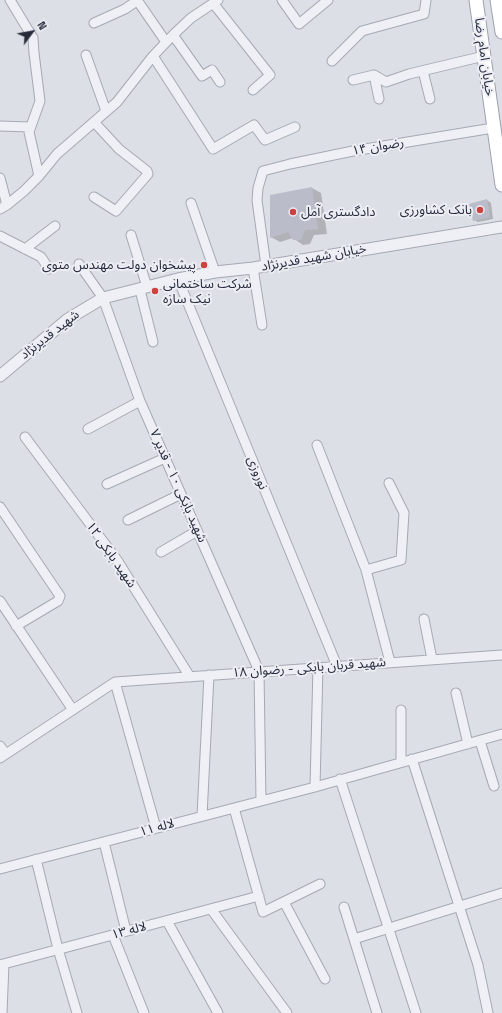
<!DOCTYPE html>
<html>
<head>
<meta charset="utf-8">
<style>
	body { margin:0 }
	#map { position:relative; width:502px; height:1013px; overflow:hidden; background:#dcdfe6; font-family:"Space Grotesk",sans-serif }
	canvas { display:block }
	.north { position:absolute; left:12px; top:12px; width:40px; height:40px; -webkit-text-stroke:3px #eceef4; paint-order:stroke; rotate:58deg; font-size:11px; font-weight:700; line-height:16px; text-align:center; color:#262b3c }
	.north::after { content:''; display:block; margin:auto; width:14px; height:18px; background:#262b3c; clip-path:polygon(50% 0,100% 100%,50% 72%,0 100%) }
</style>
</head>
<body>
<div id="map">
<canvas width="502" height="1013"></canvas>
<div class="north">N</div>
</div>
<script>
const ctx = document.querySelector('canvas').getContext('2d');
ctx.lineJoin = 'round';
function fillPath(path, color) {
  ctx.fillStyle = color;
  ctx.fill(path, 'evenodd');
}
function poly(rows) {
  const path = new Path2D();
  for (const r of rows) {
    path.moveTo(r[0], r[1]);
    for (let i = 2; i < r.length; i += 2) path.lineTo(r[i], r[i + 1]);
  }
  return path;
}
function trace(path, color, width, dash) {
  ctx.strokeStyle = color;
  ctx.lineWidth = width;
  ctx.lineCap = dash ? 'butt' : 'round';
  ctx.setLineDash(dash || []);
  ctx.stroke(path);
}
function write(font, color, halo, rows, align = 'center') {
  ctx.font = font + ' "Space Grotesk","Noto Sans Arabic",sans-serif';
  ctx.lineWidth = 4;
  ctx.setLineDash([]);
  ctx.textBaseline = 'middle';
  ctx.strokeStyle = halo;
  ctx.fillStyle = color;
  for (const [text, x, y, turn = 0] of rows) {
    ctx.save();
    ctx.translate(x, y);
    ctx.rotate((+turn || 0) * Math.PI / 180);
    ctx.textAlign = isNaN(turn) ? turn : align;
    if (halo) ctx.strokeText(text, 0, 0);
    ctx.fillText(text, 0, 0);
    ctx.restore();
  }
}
const shadow = poly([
	[312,188,321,193,327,234,314,235,310,244,303,245,293,238,280,242,271,237],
	[487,200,491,203,493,219,478,222,474,220]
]);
const building = poly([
	[312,187,318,229,305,230,301,240,293,240,288,232,270,238,270,195],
	[487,199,490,217,473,221,469,204]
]);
const minor = poly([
	[10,0,33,38,34,53,40,101,29,132,39,176],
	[137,0,166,42],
	[282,0,299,24,328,0],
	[213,3,270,75,253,90],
	[94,23,125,9,138,0],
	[173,35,202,76,212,70,220,82],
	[86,55,106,111],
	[153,56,213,149,254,125,265,140,295,127],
	[332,61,362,31,424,14,426,0],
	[423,71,430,99],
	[374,75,379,99],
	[353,80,374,75,386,82,409,74,484,56],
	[94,122,119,149,147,171,148,174,116,211,94,197],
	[0,126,30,127],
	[0,178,7,205],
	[191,203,215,272],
	[0,209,7,205,24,191,39,176,57,154,117,102,153,56,173,35,191,18,218,0],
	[131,235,147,287],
	[0,236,41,257,49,269],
	[25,249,55,226],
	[79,264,103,298,140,401,259,671,261,801],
	[266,266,257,200,258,188,263,171,290,164,353,151,493,128],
	[253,268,262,325],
	[178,279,337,666],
	[140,290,153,342],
	[88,429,140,401],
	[25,437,117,560,190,677],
	[317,445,366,570,390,662],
	[107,484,165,458],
	[0,507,60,596,58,601,16,626],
	[128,520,181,494],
	[161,552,197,531],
	[366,570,401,560,404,513,389,483],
	[0,601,73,710],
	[424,619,432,659],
	[115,682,156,828],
	[456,693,468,744],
	[401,710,401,762],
	[480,741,494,786],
	[0,746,6,754],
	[0,758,115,682,502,655],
	[412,759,478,965,488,1013],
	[340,779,416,1013],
	[315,787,318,667],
	[234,808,263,912,320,884],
	[202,816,209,675],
	[104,842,126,931],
	[36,859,58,949,77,1013],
	[0,869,315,787,502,734],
	[284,902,325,979],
	[344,907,377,1013],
	[211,909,287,1013],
	[167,921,218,1013],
	[113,935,144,1013],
	[354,939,502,893],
	[0,965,259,896],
	[2,1013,4,964]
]);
const tertiary = poly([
	[0,376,68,319,103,298,178,279,215,272,253,268,502,227]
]);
const primary = poly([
	[476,0,502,185],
	[497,0,502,32]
]);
const markers = [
	[480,210,4,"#cc4241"],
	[293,212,4,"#cc4241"],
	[204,265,4,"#cc4241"],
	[155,291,4,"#cc4241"]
];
const streetNames = [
	["خیابان امام رضا",484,57,82],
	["رضوان ۱۴",378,147,-10],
	["خيابان شهيد قديرنژاد",314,258,-10],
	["شهید قدیرنژاد",50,335,-38],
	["نوروزی",257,473,68],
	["شهید بابکی ۱۰ - قدیر ۷",178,486,66],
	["شهید بابکی ۱۲",111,555,55],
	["شهید قربان بابکی - رضوان ۱۸",309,668,-4],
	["لاله ۱۱",157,828,-15],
	["لاله ۱۳",129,931,-15]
];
const poiNames = [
	["بانک کشاورزی",472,210],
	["دادگستری آمل",301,212,"left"],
	["پیشخوان دولت مهندس متوی",196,265],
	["شرکت ساختمانی",163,284,"left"],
	["نیک سازه",163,299,"left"]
];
fillPath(shadow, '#0003');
fillPath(building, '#babdc9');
trace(minor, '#a5a9b3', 11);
trace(tertiary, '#a5a9b3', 13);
trace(primary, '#9ca1b2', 15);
trace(minor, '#eff0f5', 9);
trace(tertiary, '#eff0f5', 11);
trace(primary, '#fff', 13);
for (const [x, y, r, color] of markers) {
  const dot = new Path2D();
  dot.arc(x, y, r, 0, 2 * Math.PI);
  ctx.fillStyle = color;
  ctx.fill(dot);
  trace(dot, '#eceef4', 1.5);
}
write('13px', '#262b3c', '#eceef4', streetNames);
write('13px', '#262b3c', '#eceef4', poiNames, 'right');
</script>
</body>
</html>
